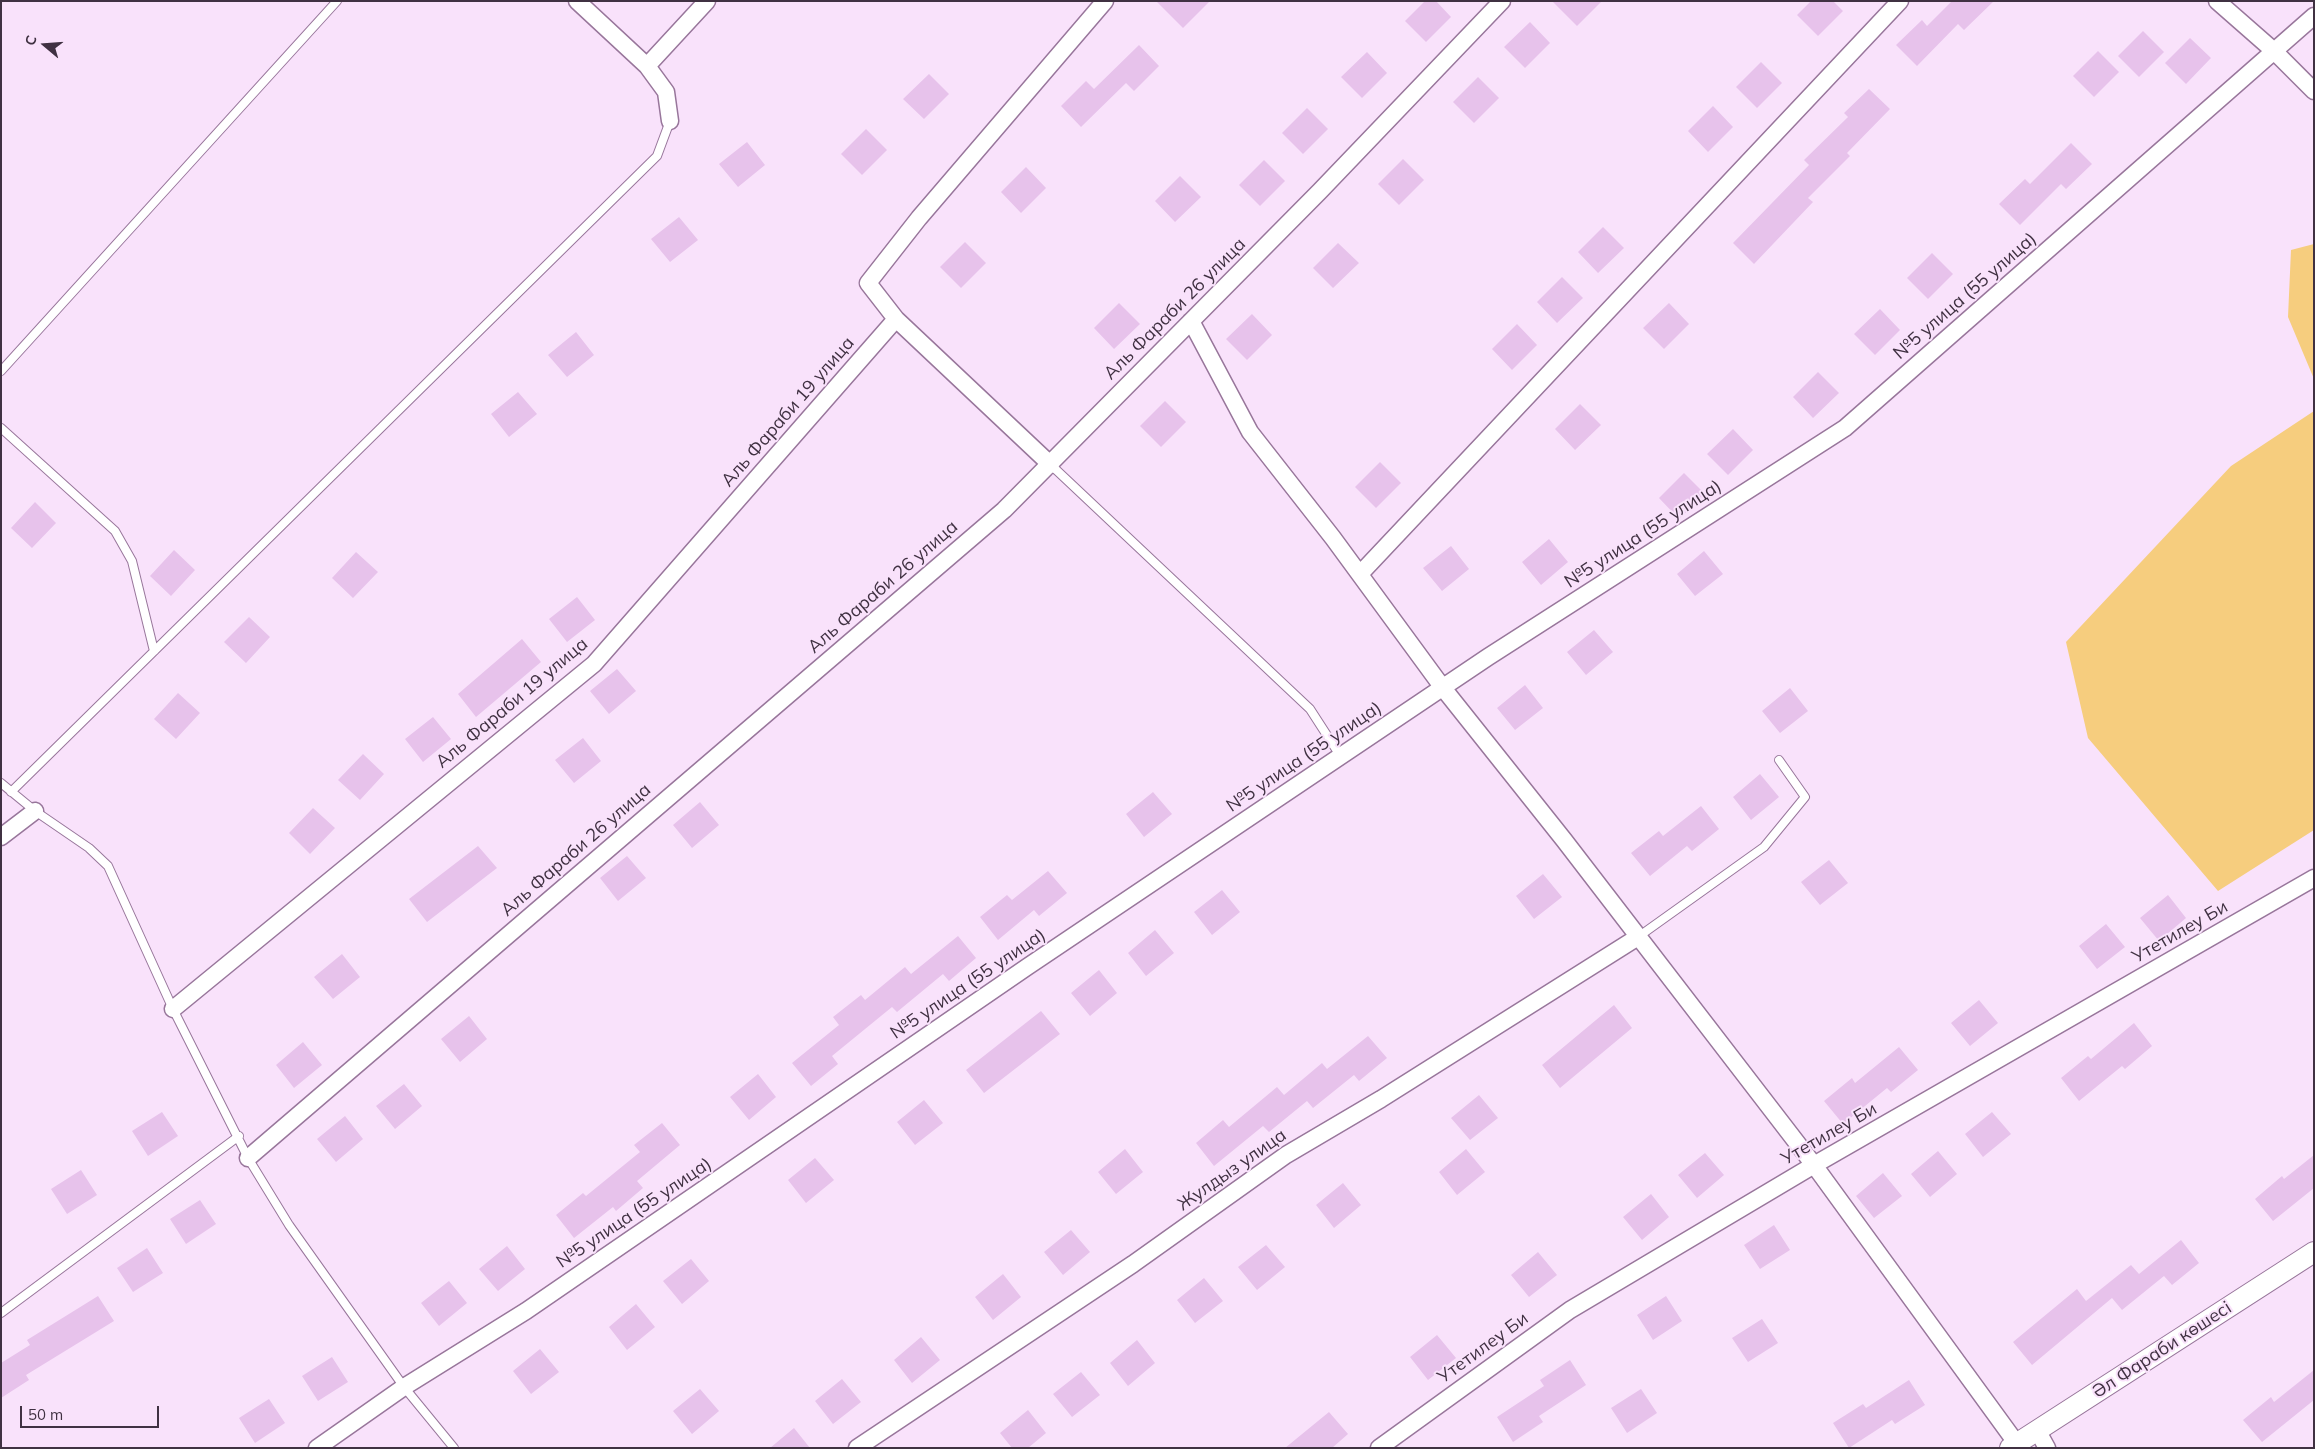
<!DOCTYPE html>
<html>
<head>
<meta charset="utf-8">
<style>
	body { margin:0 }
	#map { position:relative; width:2315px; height:1449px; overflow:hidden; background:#f9e2fb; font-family:Mulish,sans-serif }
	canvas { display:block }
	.frame { position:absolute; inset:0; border:2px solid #403142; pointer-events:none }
	.north { position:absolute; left:20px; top:20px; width:50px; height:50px; -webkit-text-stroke:4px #f9e2fb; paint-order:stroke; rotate:288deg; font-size:14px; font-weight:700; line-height:20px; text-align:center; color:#403142 }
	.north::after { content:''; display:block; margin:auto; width:18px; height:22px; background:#403142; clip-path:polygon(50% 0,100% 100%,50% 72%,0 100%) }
	.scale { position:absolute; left:20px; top:1406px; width:139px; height:22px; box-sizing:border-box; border:2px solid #403142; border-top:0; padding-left:6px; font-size:15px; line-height:18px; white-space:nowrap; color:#403142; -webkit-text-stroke:4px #f9e2fb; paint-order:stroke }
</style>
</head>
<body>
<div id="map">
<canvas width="2315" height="1449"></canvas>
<div class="frame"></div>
<div class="north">С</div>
<div class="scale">50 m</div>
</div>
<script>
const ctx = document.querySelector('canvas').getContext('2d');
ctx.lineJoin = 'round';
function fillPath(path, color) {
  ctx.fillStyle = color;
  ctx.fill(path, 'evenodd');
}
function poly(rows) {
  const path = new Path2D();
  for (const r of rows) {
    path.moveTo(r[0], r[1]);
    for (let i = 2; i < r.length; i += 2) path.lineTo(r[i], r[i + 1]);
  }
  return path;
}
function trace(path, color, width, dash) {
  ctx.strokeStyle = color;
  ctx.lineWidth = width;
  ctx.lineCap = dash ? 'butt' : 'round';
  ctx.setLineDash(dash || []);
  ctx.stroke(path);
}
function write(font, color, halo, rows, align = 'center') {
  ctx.font = font + ' Mulish,sans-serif';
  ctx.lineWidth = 4;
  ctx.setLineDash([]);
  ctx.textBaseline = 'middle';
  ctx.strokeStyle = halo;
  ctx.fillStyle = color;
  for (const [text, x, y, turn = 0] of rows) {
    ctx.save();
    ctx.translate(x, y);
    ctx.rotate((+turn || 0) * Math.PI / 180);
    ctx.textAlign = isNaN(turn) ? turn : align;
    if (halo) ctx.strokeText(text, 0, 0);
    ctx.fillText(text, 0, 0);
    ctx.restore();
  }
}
const green = poly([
	[2314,244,2314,379,2288,317,2291,250],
	[2314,411,2314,830,2218,891,2088,738,2066,642,2231,466]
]);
const building = poly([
	[1156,1,1210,1,1183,28],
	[1425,1,1436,1,1451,17,1426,42,1405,21],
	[1552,1,1602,1,1577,26],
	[1811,1,1833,1,1843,11,1818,36,1797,15],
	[1952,1,1994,1,1964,30,1958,24,1917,66,1896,45,1922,20,1927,26],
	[1530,22,1550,43,1525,68,1504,47],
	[2143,31,2164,52,2139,77,2118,56],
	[2190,38,2211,58,2186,84,2165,63],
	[1139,45,1159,66,1134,91,1126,83,1081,127,1061,106,1086,81,1094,89],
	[2098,51,2119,72,2094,97,2073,76],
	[1367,52,1387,73,1362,98,1341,77],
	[1761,62,1782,83,1757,108,1736,87],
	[929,74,949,94,924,119,903,99],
	[1478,77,1499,98,1474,123,1453,102],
	[1869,89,1890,109,1847,153,1850,156,1808,198,1813,202,1754,264,1733,243,1809,165,1804,160,1848,117,1844,113],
	[1713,106,1733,127,1708,152,1688,131],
	[1307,108,1328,129,1303,154,1282,133],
	[866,129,887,150,862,175,841,154],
	[747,142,765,165,738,187,719,164],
	[2071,143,2092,164,2066,189,2061,184,2020,225,1999,204,2025,179,2030,184],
	[1403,159,1424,180,1399,205,1378,184],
	[1264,160,1285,181,1260,206,1239,185],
	[1026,167,1046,188,1021,213,1001,192],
	[1180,176,1201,197,1175,222,1155,201],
	[679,217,698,240,670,262,651,239],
	[1603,227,1624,248,1598,273,1578,252],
	[965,242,986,263,961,288,940,267],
	[1338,243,1359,263,1333,288,1313,268],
	[1932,253,1953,274,1928,299,1907,278],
	[1562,277,1583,298,1557,323,1537,302],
	[1119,303,1140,324,1114,349,1094,328],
	[1669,303,1689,324,1664,349,1643,328],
	[1880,309,1900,330,1875,355,1854,334],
	[1252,314,1272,335,1247,360,1226,339],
	[1517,324,1537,345,1512,370,1492,349],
	[576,332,594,355,567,377,548,355],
	[1818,372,1839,393,1813,418,1793,397],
	[518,392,537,414,509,437,491,414],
	[1165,401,1186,422,1161,447,1140,426],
	[1580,404,1601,425,1575,450,1555,429],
	[1733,429,1753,450,1728,475,1707,454],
	[1380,462,1401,483,1376,508,1355,487],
	[1684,473,1705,494,1679,519,1659,498],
	[35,502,56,523,32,548,11,528],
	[1549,539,1568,562,1541,585,1522,562],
	[1451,546,1469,569,1442,591,1423,568],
	[174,550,195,570,171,596,150,576],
	[1704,551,1723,574,1695,596,1677,574],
	[356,552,378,572,353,598,332,578],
	[577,597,595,620,567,642,549,619],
	[249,617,270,637,246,663,224,642],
	[1594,630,1613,652,1586,675,1567,652],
	[522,639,541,662,476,717,458,694],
	[617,669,636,691,609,714,590,691],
	[1525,685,1543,708,1515,730,1497,708],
	[1790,688,1808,711,1780,733,1762,711],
	[178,693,200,713,176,739,154,719],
	[433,717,451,739,423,762,405,739],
	[583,738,601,761,574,783,555,760],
	[363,754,384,774,360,800,338,780],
	[1760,774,1779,797,1751,820,1733,797],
	[1153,792,1172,814,1144,837,1126,814],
	[700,802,719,825,692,848,673,825],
	[1701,806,1719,829,1692,851,1687,846,1650,876,1631,853,1659,831,1663,836],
	[313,808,335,828,310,854,289,833],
	[478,846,497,868,427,922,409,899],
	[627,856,646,878,618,901,600,878],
	[1829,860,1848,883,1820,905,1801,882],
	[1048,871,1067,893,1039,916,1034,910,998,940,980,917,1007,895,1012,900],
	[1543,874,1562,897,1534,919,1516,896],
	[1222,890,1240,912,1212,935,1194,912],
	[2168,895,2186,918,2159,941,2140,918],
	[2106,924,2125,947,2097,969,2079,946],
	[1155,930,1174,953,1146,976,1128,953],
	[958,936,976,958,949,981,943,974,897,1012,892,1007,832,1056,838,1064,811,1086,792,1063,839,1025,833,1017,861,995,865,1000,905,967,911,974],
	[342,954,360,977,333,999,314,977],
	[1099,970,1117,993,1090,1016,1071,993],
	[1979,1000,1998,1023,1970,1046,1951,1023],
	[1614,1005,1632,1028,1560,1088,1542,1065],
	[1041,1011,1060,1034,984,1093,966,1070],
	[469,1016,487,1039,460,1062,441,1039],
	[2134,1023,2152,1046,2125,1069,2122,1066,2079,1101,2061,1078,2088,1056,2091,1059],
	[1368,1036,1387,1058,1359,1081,1354,1075,1313,1108,1307,1101,1269,1132,1263,1126,1214,1166,1196,1143,1223,1120,1229,1127,1277,1087,1284,1095,1322,1063,1327,1069],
	[303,1042,322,1065,294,1088,276,1065],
	[1899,1047,1918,1070,1891,1092,1887,1088,1843,1124,1824,1101,1852,1078,1855,1083],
	[758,1074,776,1097,749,1120,730,1097],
	[404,1084,422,1106,395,1129,376,1106],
	[1479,1095,1498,1118,1470,1140,1451,1118],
	[924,1100,943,1123,915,1145,897,1122],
	[162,1112,178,1136,148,1156,132,1131],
	[1992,1112,2011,1134,1983,1157,1965,1134],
	[345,1116,363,1139,336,1162,317,1139],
	[662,1123,680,1145,637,1181,643,1188,616,1211,613,1207,574,1238,556,1215,583,1193,586,1196,640,1152,634,1145],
	[1125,1149,1143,1172,1116,1194,1098,1172],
	[1466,1149,1485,1172,1457,1195,1439,1172],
	[1938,1151,1957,1174,1930,1197,1911,1174],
	[1705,1153,1724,1175,1697,1198,1678,1175],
	[2314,1155,2314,1188,2273,1221,2255,1199,2282,1176,2284,1179],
	[815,1158,834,1180,806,1203,788,1180],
	[81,1170,97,1195,67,1214,51,1189],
	[1883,1173,1902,1196,1874,1218,1856,1196],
	[1343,1183,1361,1205,1334,1228,1316,1205],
	[1651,1194,1669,1217,1642,1240,1623,1217],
	[200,1200,216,1224,186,1244,170,1219],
	[1774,1225,1790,1250,1760,1269,1744,1245],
	[1071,1230,1090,1252,1063,1275,1044,1252],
	[2181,1240,2199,1263,2172,1285,2164,1276,2122,1310,2112,1298,2032,1365,2013,1342,2077,1289,2086,1301,2131,1265,2139,1274],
	[1266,1245,1285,1267,1257,1290,1238,1267],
	[507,1246,525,1269,498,1291,479,1269],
	[147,1248,163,1273,133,1292,117,1268],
	[1538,1252,1557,1275,1529,1297,1511,1275],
	[691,1259,709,1281,682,1304,663,1281],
	[1003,1274,1021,1297,993,1320,975,1297],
	[1204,1278,1223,1301,1195,1323,1177,1300],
	[449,1281,467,1303,439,1326,421,1303],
	[98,1296,114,1321,26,1375,29,1380,1,1398,1,1363,30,1345,27,1340],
	[1666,1296,1682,1321,1653,1340,1637,1315],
	[636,1304,655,1327,627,1350,609,1327],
	[1762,1319,1778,1343,1748,1362,1732,1338],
	[1437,1335,1456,1358,1428,1380,1410,1357],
	[921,1337,940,1360,912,1383,894,1360],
	[1137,1340,1155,1363,1128,1386,1110,1363],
	[540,1349,559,1372,531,1394,513,1371],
	[332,1357,348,1382,318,1401,302,1376],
	[1570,1360,1586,1385,1539,1416,1543,1422,1513,1442,1497,1417,1544,1386,1540,1380],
	[2314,1370,2314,1400,2262,1442,2243,1420,2271,1397,2274,1402],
	[1081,1372,1100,1395,1072,1417,1053,1394],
	[842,1379,861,1402,833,1424,815,1401],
	[1909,1380,1925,1405,1895,1424,1892,1420,1849,1448,1833,1423,1863,1404,1866,1408],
	[700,1389,719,1411,692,1434,673,1411],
	[1641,1389,1657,1413,1627,1433,1611,1408],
	[269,1399,285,1423,255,1443,239,1418],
	[1028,1410,1046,1433,1028,1448,1012,1448,1000,1433],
	[1329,1412,1348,1434,1332,1448,1285,1448],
	[794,1428,810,1448,770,1448]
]);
const service = poly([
	[1,371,337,1],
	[1,428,115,531,132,561,154,651],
	[1051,465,1310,709,1341,757],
	[1,783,35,811,89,848,108,866,173,1009,248,1158,289,1225,404,1387,454,1448],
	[11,792,657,156,670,121],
	[1638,937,1764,847,1805,797,1779,760],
	[1,1313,239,1136]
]);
const minor = poly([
	[577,1,647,66,666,92,670,121],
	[2217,1,2274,51,2314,91],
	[647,66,707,1],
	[896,319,868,283,919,218,1105,1],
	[1191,321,1250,432,1333,538,1443,688,1564,840,1814,1165,2017,1444],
	[1360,574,1900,1],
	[1,837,35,811],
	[173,1009,594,664,896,319,1051,465],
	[248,1158,1004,510,1320,191,1502,1],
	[2037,1430,2047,1448],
	[317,1448,404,1387,526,1311,1027,967,1488,657,1845,428,2314,16],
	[857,1448,1133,1264,1286,1155,1381,1099,1638,937],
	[1379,1448,1570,1310,1814,1165,2314,878]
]);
const tertiary = poly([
	[2010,1448,2314,1252]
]);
const streetNames = [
	["№5 улица (55 улица)",1965,296,-41],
	["Аль Фараби 26 улица",1175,309,-45],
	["Аль Фараби 19 улица",788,412,-49],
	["№5 улица (55 улица)",1643,534,-33],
	["Аль Фараби 26 улица",883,587,-41],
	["Аль Фараби 19 улица",512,703,-40],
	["№5 улица (55 улица)",1304,757,-34],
	["Аль Фараби 26 улица",576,850,-41],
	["Утетилеу Би",2180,932,-30],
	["№5 улица (55 улица)",968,984,-34],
	["Утетилеу Би",1829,1134,-30],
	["Жулдыз улица",1232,1170,-35],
	["№5 улица (55 улица)",634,1213,-34],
	["Утетилеу Би",1483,1348,-36],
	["Әл Фараби көшесі",2162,1350,-33]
];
fillPath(green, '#f6cd7e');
fillPath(building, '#e7c2eb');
trace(service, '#98769b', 10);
trace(minor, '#98769b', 19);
trace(tertiary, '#98769b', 22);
trace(service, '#fff', 8);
trace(minor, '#fff', 16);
trace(tertiary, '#fff', 20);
write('18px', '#403142', '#f9e2fb', streetNames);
</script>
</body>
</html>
